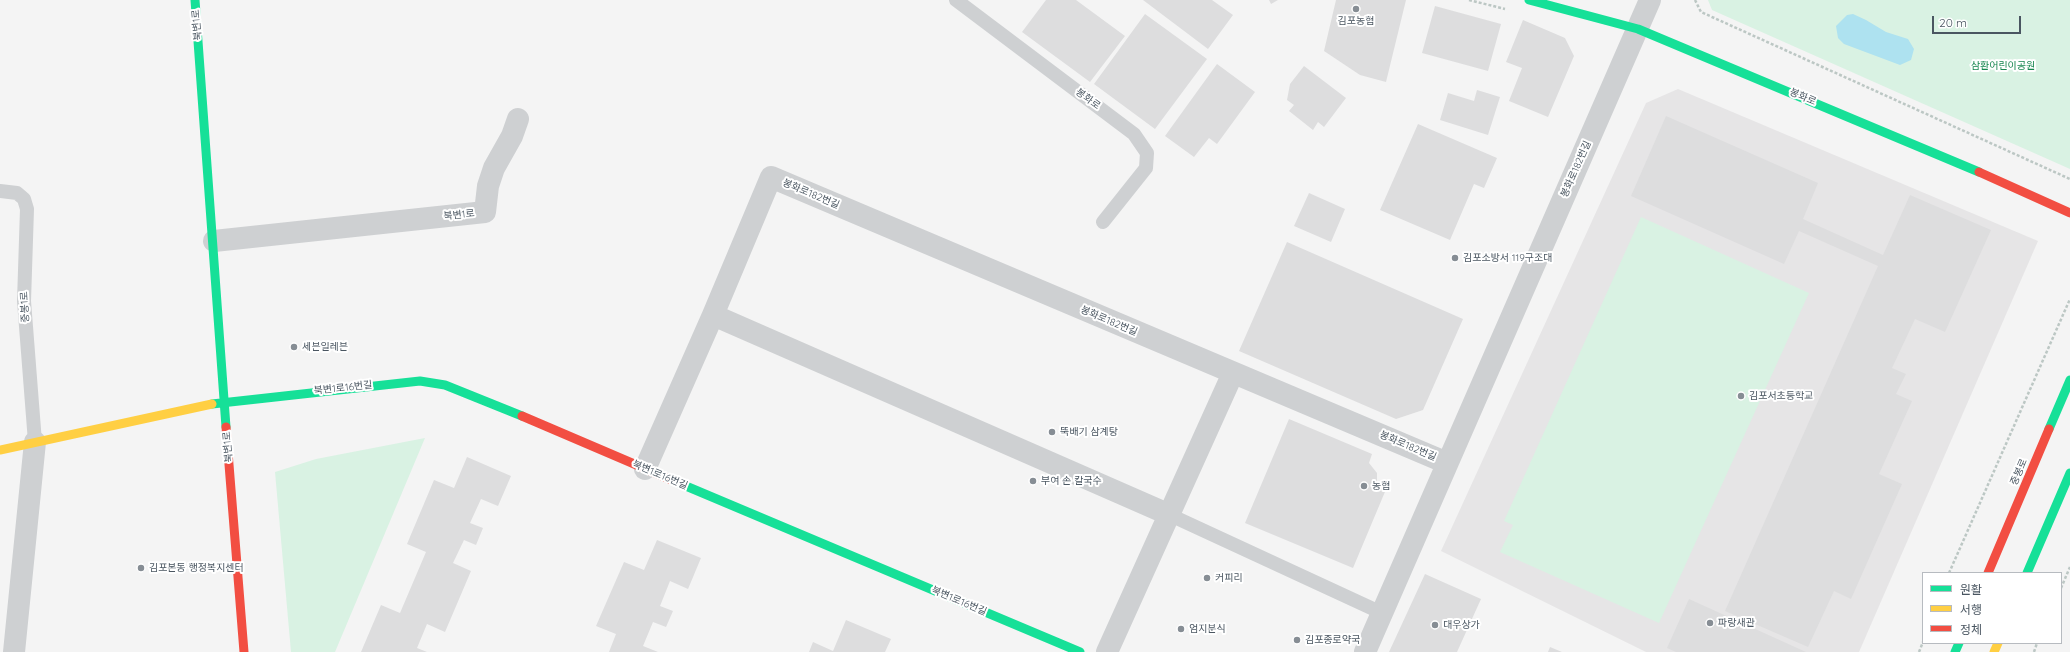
<!DOCTYPE html>
<html>
<head>
<meta charset="utf-8">
<style>
	body { margin:0 }
	#map { position:relative; width:2070px; height:652px; overflow:hidden; background:#f4f4f4; font-family:Quicksand,"Noto Sans KR",sans-serif }
	canvas { display:block }
	.legend { position:absolute; left:1922px; top:572px; width:140px; height:72px; box-sizing:border-box; background:#fff; border:1px solid #b7bbc0; margin:0; padding:5px 7px; list-style:none; font-size:12px; color:#4a5661 }
	.legend li { display:flex; align-items:center; gap:8px; height:20px }
	.legend b { width:20px; border:1px solid #b7bbc0 }
	.scale { position:absolute; left:1932px; top:16px; width:89px; height:18px; box-sizing:border-box; border:2px solid #4a5661; border-top:0; padding-left:5px; font-size:12px; line-height:14px; white-space:nowrap; color:#4a5661; -webkit-text-stroke:3px #fff; paint-order:stroke }
</style>
</head>
<body>
<div id="map">
<canvas width="2070" height="652"></canvas>
<ul class="legend">
<li><b style="height:5px;background:#16e098"></b>원활</li>
<li><b style="height:5px;background:#ffcf43"></b>서행</li>
<li><b style="height:5px;background:#f24e42"></b>정체</li>
</ul>
<div class="scale">20 m</div>
</div>
<script>
const ctx = document.querySelector('canvas').getContext('2d');
ctx.lineJoin = 'round';
function fillPath(path, color) {
  ctx.fillStyle = color;
  ctx.fill(path, 'evenodd');
}
function poly(rows) {
  const path = new Path2D();
  for (const r of rows) {
    path.moveTo(r[0], r[1]);
    for (let i = 2; i < r.length; i += 2) path.lineTo(r[i], r[i + 1]);
  }
  return path;
}
function trace(path, color, width, dash) {
  ctx.strokeStyle = color;
  ctx.lineWidth = width;
  ctx.lineCap = dash ? 'butt' : 'round';
  ctx.setLineDash(dash || []);
  ctx.stroke(path);
}
function write(font, color, halo, rows, align = 'center') {
  ctx.font = font + ' Quicksand,"Noto Sans KR",sans-serif';
  ctx.lineWidth = 4;
  ctx.setLineDash([]);
  ctx.textBaseline = 'middle';
  ctx.strokeStyle = halo;
  ctx.fillStyle = color;
  for (const [text, x, y, turn = 0] of rows) {
    ctx.save();
    ctx.translate(x, y);
    ctx.rotate((+turn || 0) * Math.PI / 180);
    ctx.textAlign = isNaN(turn) ? turn : align;
    if (halo) ctx.strokeText(text, 0, 0);
    ctx.fillText(text, 0, 0);
    ctx.restore();
  }
}
const education = poly([
	[1678,89,2038,241,1859,652,1646,652,1441,551,1646,103]
]);
const green = poly([
	[1708,0,2070,0,2070,169,1712,10],
	[1641,217,1809,293,1659,623,1500,552,1513,525,1504,521],
	[425,438,335,652,291,652,275,472,316,459]
]);
const water = poly([
	[1853,14,1866,20,1886,32,1908,39,1914,49,1911,60,1900,65,1844,44,1838,38,1836,26,1847,15]
]);
const building = poly([
	[1046,0,1076,0,1125,36,1090,82,1022,32],
	[1143,0,1212,0,1233,15,1208,49],
	[1269,0,1278,0,1271,4],
	[1336,0,1406,0,1386,82,1360,75,1324,51],
	[1435,6,1501,24,1488,71,1422,53],
	[1145,14,1207,59,1155,129,1094,84],
	[1523,20,1565,38,1574,56,1548,117,1509,101,1522,68,1506,62],
	[1217,64,1255,92,1217,144,1209,138,1194,157,1165,136],
	[1304,66,1346,98,1324,127,1318,122,1313,130,1289,111,1294,105,1287,100,1290,84],
	[1477,90,1500,97,1488,135,1440,120,1448,93,1474,101],
	[1666,116,1818,183,1803,219,1883,255,1910,195,1991,230,1945,332,1915,319,1892,368,1906,374,1896,394,1912,401,1879,474,1902,484,1851,599,1834,591,1808,647,1725,611,1878,266,1799,231,1784,264,1631,196],
	[1418,124,1497,158,1484,188,1474,184,1450,240,1380,210],
	[1309,193,1345,209,1331,242,1294,226],
	[1287,242,1463,319,1423,410,1396,419,1239,351],
	[1289,419,1372,454,1369,463,1377,473,1377,483,1387,487,1353,568,1245,523],
	[467,457,511,476,498,506,481,499,470,523,483,528,476,545,464,540,453,563,471,571,445,632,427,624,417,648,427,652,361,652,381,605,400,613,426,552,407,544,434,480,454,488],
	[657,540,701,558,688,589,670,581,660,606,673,611,666,627,653,622,643,646,658,652,609,652,616,634,596,626,624,562,644,570],
	[1425,574,1481,599,1457,652,1389,652],
	[1689,599,1806,652,1676,652,1667,648],
	[846,620,891,639,885,652,809,652,813,642,833,651],
	[1550,647,1562,652,1548,652]
]);
const path = poly([
	[1469,0,1505,9],
	[1695,0,1701,12,2070,179],
	[1949,573,2070,299],
	[2061,588,2070,567],
	[1919,652,1923,642],
	[2034,652,2037,643]
]);
const lane = poly([
	[956,0,1134,134,1147,153,1146,168,1103,222],
	[0,191,17,193,24,199,27,209,24,301,35,442],
	[1170,515,1382,613]
]);
const street = poly([
	[214,241,485,212,488,186,494,168,512,136,518,119],
	[713,315,1170,515],
	[645,469,713,315,771,177,1447,463],
	[14,652,35,442],
	[1107,652,1233,373],
	[1365,652,1650,0]
]);
const fast = poly([
	[195,0,226,427],
	[1529,0,1638,29,1979,172],
	[212,404,420,381,445,385,522,416],
	[2049,429,2070,380],
	[674,481,1080,652],
	[2027,573,2070,473],
	[1955,652,1959,643]
]);
const slow = poly([
	[0,450,212,404],
	[1994,652,1998,643]
]);
const jam = poly([
	[1979,172,2070,213],
	[522,416,674,481],
	[226,427,244,652],
	[1988,573,2049,429]
]);
const markers = [
	[1356,9,4,"#868d94"],
	[1455,258,4,"#868d94"],
	[294,347,4,"#868d94"],
	[1741,396,4,"#868d94"],
	[1052,432,4,"#868d94"],
	[1033,481,4,"#868d94"],
	[1364,486,4,"#868d94"],
	[141,568,4,"#868d94"],
	[1207,578,4,"#868d94"],
	[1710,623,4,"#868d94"],
	[1435,625,4,"#868d94"],
	[1181,629,4,"#868d94"],
	[1297,640,4,"#868d94"]
];
const poiNames = [
	["김포농협",1356,21,"center"],
	["김포소방서 119구조대",1463,258],
	["세븐일레븐",302,347],
	["김포서초등학교",1749,396],
	["뚝배기 삼계탕",1060,432],
	["부여 손 칼국수",1041,481],
	["농협",1372,486],
	["김포본동 행정복지센터",149,568],
	["커피리",1215,578],
	["파랑새관",1718,623],
	["대우상가",1443,625],
	["엄지분식",1189,629],
	["김포종로약국",1305,640]
];
const streetNames = [
	["북변1로",197,25,-95],
	["봉화로",1803,97,23],
	["봉화로",1088,99,36],
	["봉화로182번길",1576,169,-66],
	["봉화로182번길",811,194,23],
	["북변1로",459,215,-6],
	["중봉1로",25,307,-93],
	["봉화로182번길",1109,321,23],
	["북변1로16번길",343,388,-6],
	["봉화로182번길",1408,446,23],
	["북변1로",228,447,-95],
	["중봉로",2019,472,-67],
	["북변1로16번길",660,475,23],
	["북변1로16번길",959,601,23]
];
const parkNames = [
	["삼환어린이공원",2003,66]
];
fillPath(education, '#e6e5e6');
fillPath(green, '#d9f2e3');
fillPath(water, '#aee2f0');
fillPath(building, '#ddddde');
trace(path, '#bcc7c4', 2.5, [3, 2]);
trace(lane, '#ced0d2', 14);
trace(street, '#ced0d2', 22);
trace(fast, '#16e098', 9);
trace(slow, '#ffcf43', 9);
trace(jam, '#f24e42', 9);
for (const [x, y, r, color] of markers) {
  const dot = new Path2D();
  dot.arc(x, y, r, 0, 2 * Math.PI);
  ctx.fillStyle = color;
  ctx.fill(dot);
  trace(dot, '#fff', 1.5);
}
write('10px', '#4a5661', '#fff', poiNames, 'left');
write('10px', '#4a5661', '#fff', streetNames);
write('10px', '#17864f', '#fff', parkNames);
</script>
</body>
</html>
